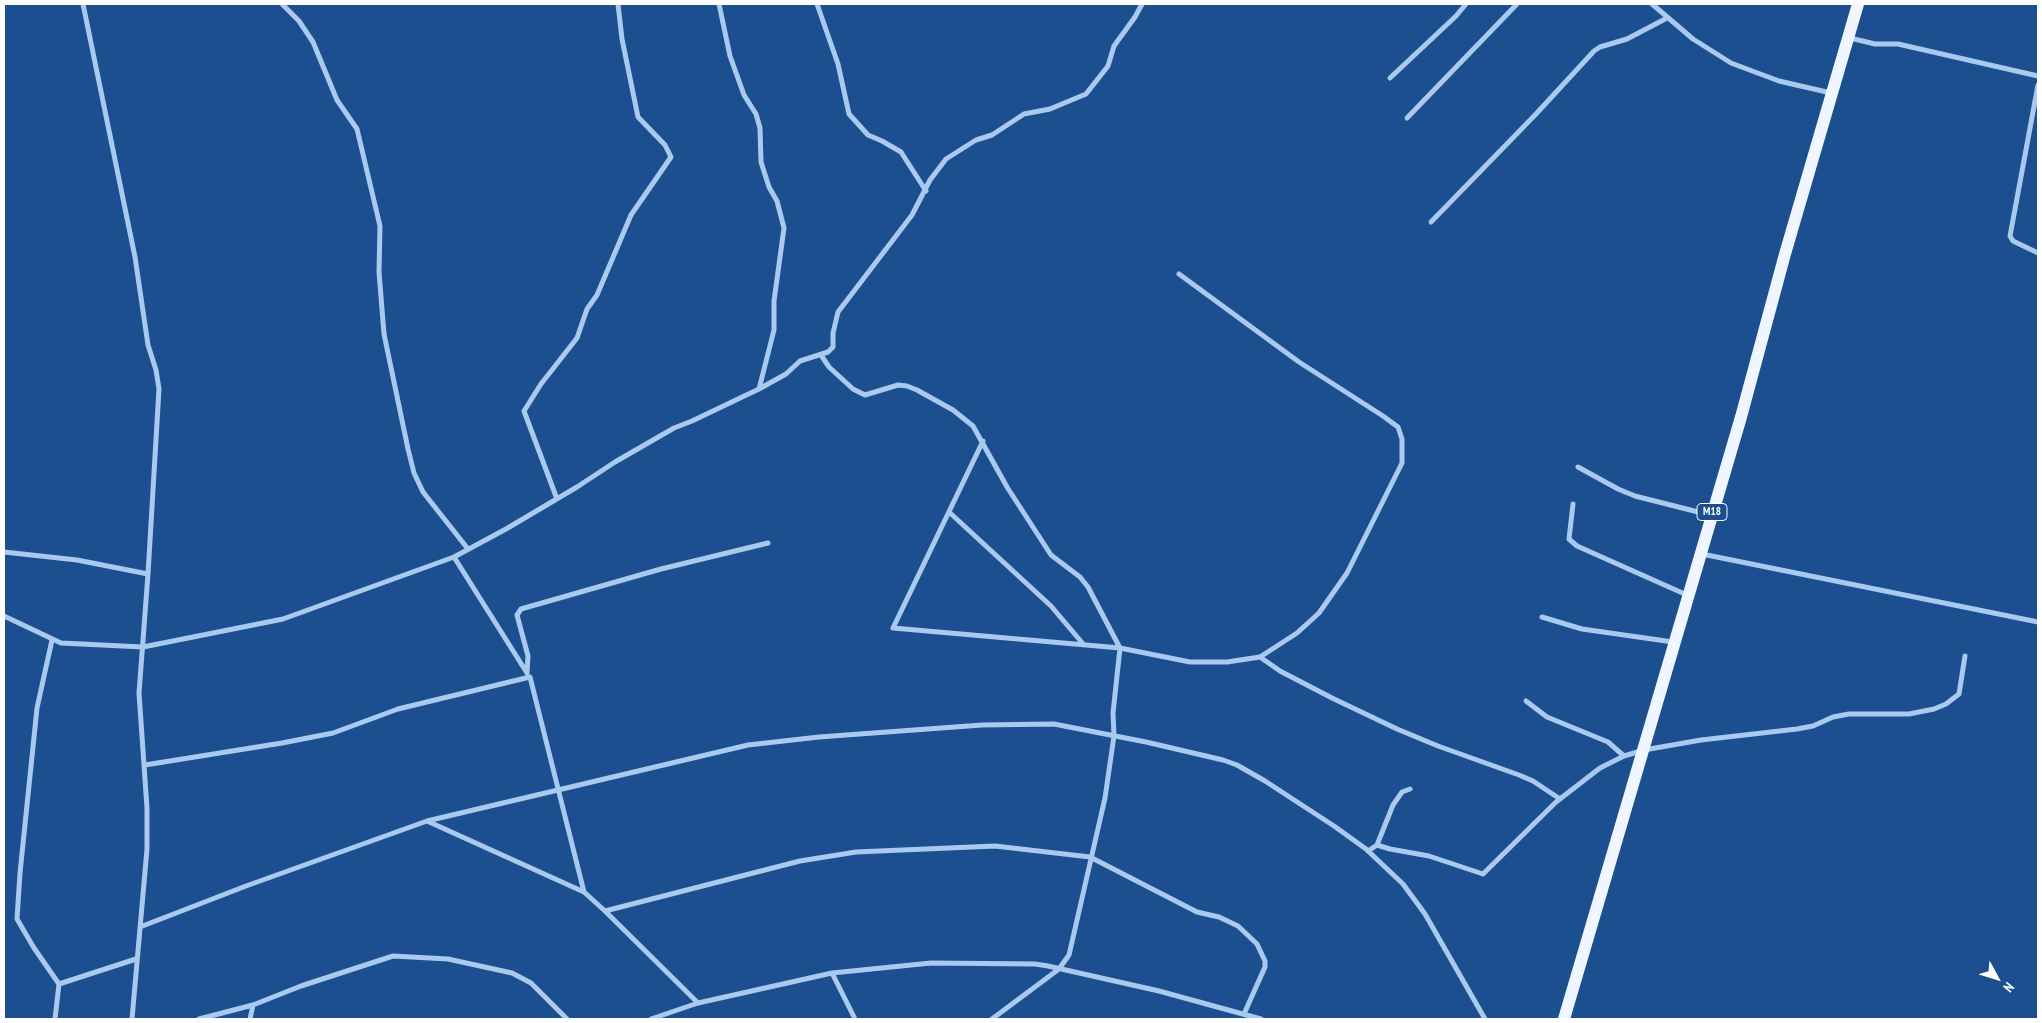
<!DOCTYPE html>
<html>
<head>
<meta charset="utf-8">
<style>
	body { margin:0 }
	#map { position:relative; width:2042px; height:1023px; overflow:hidden; background:#1b4f8f; font-family:"PT Sans Narrow",sans-serif }
	canvas { display:block }
	.frame { position:absolute; inset:0; border:5px solid #fff; pointer-events:none }
	.north { position:absolute; left:1972px; top:953px; width:50px; height:50px; -webkit-text-stroke:4px #1b4f8f; paint-order:stroke; rotate:129deg; font-size:14px; font-weight:700; line-height:20px; text-align:center; color:#fff }
	.north::after { content:''; display:block; margin:auto; width:18px; height:22px; background:#fff; clip-path:polygon(50% 0,100% 100%,50% 72%,0 100%) }
</style>
</head>
<body>
<div id="map">
<canvas width="2042" height="1023"></canvas>
<div class="frame"></div>
<div class="north">N</div>
</div>
<script>
const ctx = document.querySelector('canvas').getContext('2d');
ctx.lineJoin = 'round';
function poly(rows) {
  const path = new Path2D();
  for (const r of rows) {
    path.moveTo(r[0], r[1]);
    for (let i = 2; i < r.length; i += 2) path.lineTo(r[i], r[i + 1]);
  }
  return path;
}
function trace(path, color, width, dash) {
  ctx.strokeStyle = color;
  ctx.lineWidth = width;
  ctx.lineCap = dash ? 'butt' : 'round';
  ctx.setLineDash(dash || []);
  ctx.stroke(path);
}
function write(font, color, halo, rows, align = 'center') {
  ctx.font = font + ' "PT Sans Narrow",sans-serif';
  ctx.lineWidth = 5;
  ctx.setLineDash([]);
  ctx.textBaseline = 'middle';
  ctx.strokeStyle = halo;
  ctx.fillStyle = color;
  for (const [text, x, y, turn = 0] of rows) {
    ctx.save();
    ctx.translate(x, y);
    ctx.rotate((+turn || 0) * Math.PI / 180);
    ctx.textAlign = isNaN(turn) ? turn : align;
    if (halo) ctx.strokeText(text, 0, 0);
    ctx.fillText(text, 0, 0);
    ctx.restore();
  }
}
const street = poly([
	[83,4,135,257,148,345,156,370,159,389,148,574,139,693,147,808,147,849,132,1019],
	[282,4,299,21,313,42,337,100,357,129,380,226,379,272,384,334,408,449,414,473,423,492,468,549],
	[719,4,730,56,744,95,756,114,760,128,761,162,769,187,777,201,784,228,774,301,774,330,759,389],
	[817,4,838,64,849,114,868,135,882,141,901,152,926,191],
	[1652,4,1693,39,1731,63,1779,81,1831,93],
	[1850,38,1875,44,1898,44,2038,76],
	[1390,78,1456,16,1466,4],
	[2038,85,2010,236,2013,241,2038,253],
	[1407,118,1517,4],
	[1431,222,1536,114,1594,51,1600,47,1627,39,1667,18],
	[821,355,829,367,853,389,865,395,898,385,907,386,917,390,953,410,973,426,1007,487,1051,555,1080,577,1088,587,1120,648,1113,713,1114,736,1105,798,1069,955,1059,969,992,1019],
	[983,441,893,628,1120,648,1190,662,1227,662,1260,657,1297,633,1319,613,1347,573,1402,463,1402,439,1398,427,1383,416,1299,362,1179,274],
	[1578,467,1618,489,1635,496,1710,515],
	[557,499,524,411,541,384,577,338,587,309,597,295,631,215,671,157,665,145,638,117,622,39,618,4],
	[1573,504,1569,539,1577,546,1687,595],
	[949,512,1051,606,1084,645],
	[4,552,77,560,148,574],
	[1702,554,2038,622],
	[454,557,527,673],
	[4,616,61,643,143,647,283,619,454,557,506,529,577,487,615,462,674,428,692,421,759,389,786,374,800,361,828,352,833,347,833,333,838,312,912,215,930,180,946,159,976,140,992,135,1024,114,1050,109,1086,94,1108,66,1114,46,1135,17,1142,4],
	[1542,617,1582,629,1673,642],
	[52,640,37,708,20,873,17,919,34,948,59,984,136,959],
	[1260,657,1280,671,1332,698,1397,729,1438,746,1519,775,1533,781,1560,799],
	[527,673,528,656,517,615,521,609,661,569,768,543],
	[1526,701,1547,717,1608,742,1624,756],
	[145,765,282,743,333,733,398,709,530,677,584,892,605,911],
	[427,821,584,892],
	[1377,845,1393,805,1402,792,1410,789],
	[1368,851,1377,845,1390,849,1429,856,1483,874,1556,802,1600,768,1624,756,1644,750,1701,740,1797,729,1813,726,1833,717,1849,714,1909,714,1934,709,1946,704,1959,694,1965,656],
	[140,927,246,886,427,821,748,745,819,737,982,725,1054,724,1146,742,1223,760,1237,765,1265,781,1334,826,1366,849,1403,884,1425,914,1485,1019],
	[832,973,855,1019],
	[698,1003,605,911,800,861,856,852,995,846,1090,857,1197,912,1219,917,1238,926,1257,944,1265,961,1265,967,1244,1014],
	[55,1019,59,984],
	[199,1019,253,1005,301,986,393,956,448,959,512,973,531,983,567,1019],
	[250,1019,253,1005],
	[651,1019,698,1003,832,973,931,963,1035,964,1048,966,1159,991,1261,1019]
]);
const primary = poly([
	[1564,1019,1741,417,1785,254,1858,4]
]);
const shields = [
	[1712,512,30]
];
const shieldNames = [
	["M18",1712,512]
];
trace(street, '#a9c9ee', 5);
trace(primary, '#f0f6ff', 12);
for (const [x, y, w] of shields) {
  const box = new Path2D();
  box.roundRect(x - w / 2, y - 8.5, w, 17, 4);
  ctx.fillStyle = '#1b4f8f';
  ctx.fill(box);
  trace(box, '#fff', 1);
}
write('bold 11px', '#fff', null, shieldNames);
</script>
</body>
</html>
